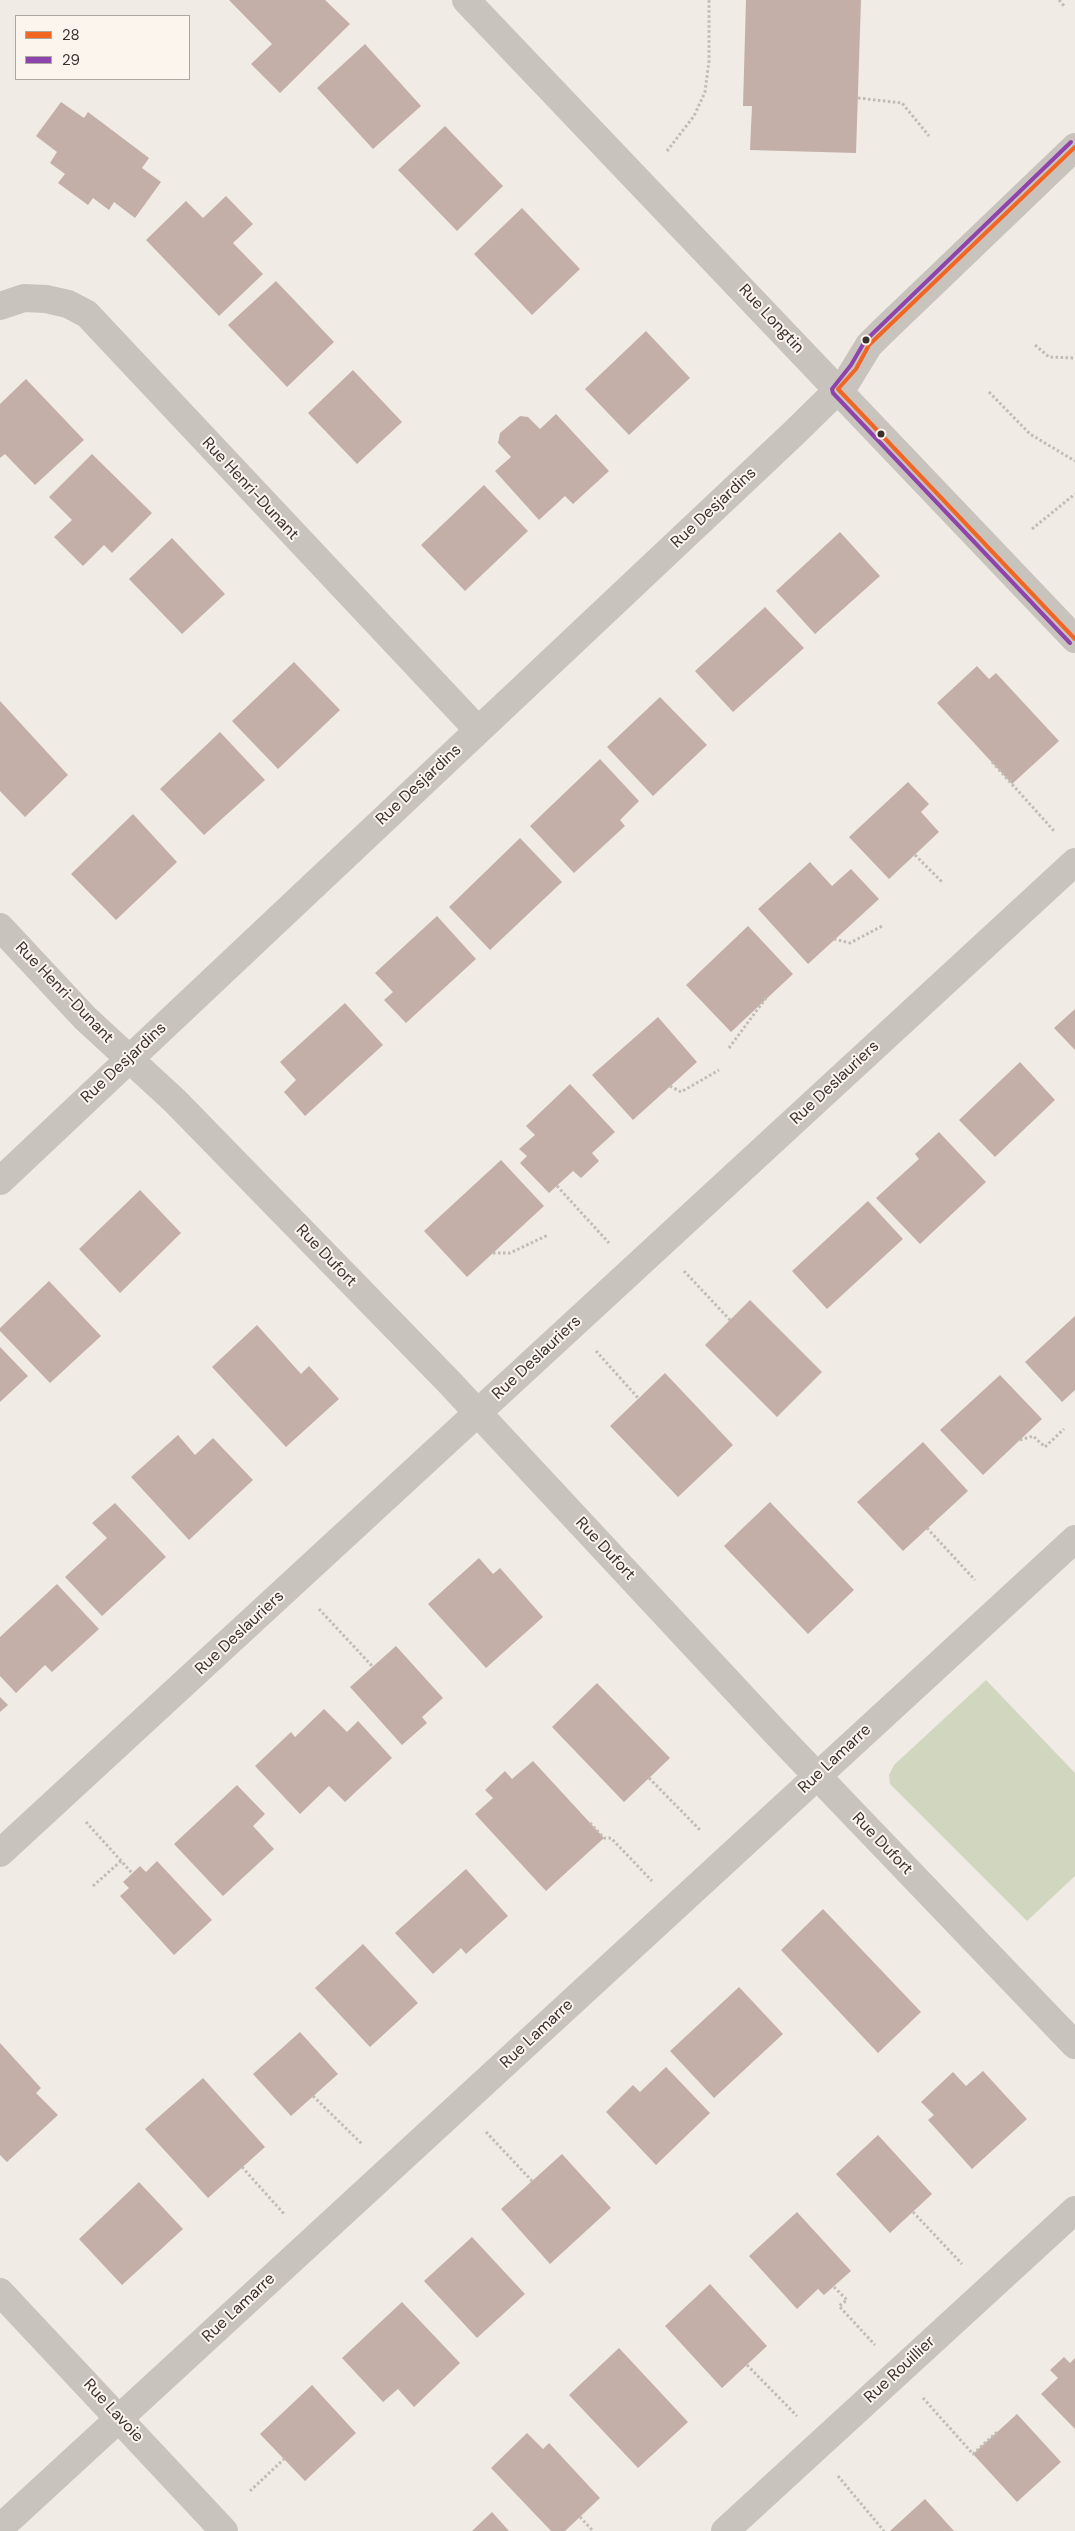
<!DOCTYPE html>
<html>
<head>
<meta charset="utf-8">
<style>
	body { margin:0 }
	#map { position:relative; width:1075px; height:2531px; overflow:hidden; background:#f0ebe5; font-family:"DM Sans",sans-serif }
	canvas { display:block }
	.legend { position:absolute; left:15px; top:15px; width:175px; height:65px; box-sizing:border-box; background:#fbf5ee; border:1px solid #aea6a0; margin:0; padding:6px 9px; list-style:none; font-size:15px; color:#3b302b }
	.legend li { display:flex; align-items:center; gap:10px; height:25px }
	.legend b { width:25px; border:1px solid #aea6a0 }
</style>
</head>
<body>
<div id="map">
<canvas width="1075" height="2531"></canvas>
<ul class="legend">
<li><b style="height:6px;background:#f26522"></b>28</li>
<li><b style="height:6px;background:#8e44ad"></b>29</li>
</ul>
</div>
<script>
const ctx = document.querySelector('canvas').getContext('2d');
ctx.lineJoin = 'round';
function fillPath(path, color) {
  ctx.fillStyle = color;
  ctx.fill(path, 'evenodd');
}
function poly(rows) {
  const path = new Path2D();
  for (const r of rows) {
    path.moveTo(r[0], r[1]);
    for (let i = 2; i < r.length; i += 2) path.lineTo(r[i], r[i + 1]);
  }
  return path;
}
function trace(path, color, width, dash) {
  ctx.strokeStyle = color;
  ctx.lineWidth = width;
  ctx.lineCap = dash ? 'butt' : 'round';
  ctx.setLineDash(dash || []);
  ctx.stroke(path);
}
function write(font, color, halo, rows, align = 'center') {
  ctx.font = font + ' "DM Sans",sans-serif';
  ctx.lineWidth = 4;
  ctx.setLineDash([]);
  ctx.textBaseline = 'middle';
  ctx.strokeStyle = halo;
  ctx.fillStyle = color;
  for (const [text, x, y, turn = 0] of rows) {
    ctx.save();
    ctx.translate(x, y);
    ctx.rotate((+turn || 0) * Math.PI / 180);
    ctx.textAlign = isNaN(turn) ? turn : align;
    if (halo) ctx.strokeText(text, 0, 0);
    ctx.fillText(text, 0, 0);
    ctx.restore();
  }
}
const green = poly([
	[986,1680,1075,1773,1075,1876,1027,1921,890,1784,889,1775,894,1765]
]);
const building = poly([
	[229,0,325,0,350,24,280,93,251,64,272,44],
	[746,0,861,0,856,153,750,150,752,106,743,106],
	[365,44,421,106,373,149,317,88],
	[61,102,84,118,88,112,149,158,142,168,161,182,135,218,114,202,109,210,93,198,88,205,58,183,65,174,50,163,57,152,36,136],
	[445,126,503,186,457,231,398,170],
	[226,196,253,224,233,243,263,274,219,316,146,240,186,201,203,218],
	[522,208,580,269,532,315,474,254],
	[276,281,334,342,287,387,228,325],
	[646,331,690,378,629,435,585,389],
	[353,370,402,422,357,464,308,413],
	[26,379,84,440,35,485,5,454,0,458,0,404],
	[556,414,609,471,573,504,565,496,539,520,495,471,511,457,498,443,500,433,520,416,528,417,540,429],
	[92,454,152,513,112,553,104,545,83,566,54,537,72,520,49,497],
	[484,485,528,531,465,591,421,545],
	[840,532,880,576,815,634,776,591],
	[172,538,225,594,182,634,129,579],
	[765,607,804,648,733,712,695,671],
	[294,662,340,710,278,769,232,721],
	[977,666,989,679,996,673,1059,741,1012,784,937,703],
	[660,697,707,745,653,796,607,747],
	[0,701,68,775,25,817,0,791],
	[220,732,265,780,204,835,160,789],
	[600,759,639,801,620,820,625,826,574,873,530,826],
	[908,782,929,804,921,812,939,832,889,879,849,837],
	[133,814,177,862,116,920,71,874],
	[520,838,562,882,490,950,449,907],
	[810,862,832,886,851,869,879,899,808,964,758,909],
	[437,916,476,959,406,1023,384,1000,393,992,375,973],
	[748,926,793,974,731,1032,686,985],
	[345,1003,383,1045,305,1116,284,1092,296,1080,280,1062],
	[1075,1009,1075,1050,1054,1028],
	[658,1017,697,1062,633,1120,592,1075],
	[1020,1062,1055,1100,995,1157,959,1120],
	[570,1084,615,1132,592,1153,599,1161,581,1178,573,1171,549,1193,520,1163,527,1156,519,1149,535,1135,526,1126],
	[939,1132,986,1182,920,1244,876,1198,919,1159,915,1154],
	[501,1160,544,1206,467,1277,424,1231],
	[140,1190,181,1233,120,1293,79,1249],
	[868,1201,903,1239,827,1309,792,1271],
	[49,1281,101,1336,50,1383,0,1331,0,1328],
	[750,1300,822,1372,777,1417,705,1345],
	[1075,1316,1075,1390,1062,1402,1025,1362],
	[257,1325,301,1374,309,1366,339,1399,286,1447,212,1367],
	[0,1347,28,1376,0,1402],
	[665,1373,733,1445,678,1497,610,1426],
	[1000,1375,1042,1419,983,1475,940,1430],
	[178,1435,195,1455,213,1438,253,1480,189,1540,131,1477],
	[923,1442,968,1491,903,1551,857,1502],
	[770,1502,854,1590,808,1634,724,1546],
	[115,1503,166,1557,102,1616,65,1577,107,1538,92,1523],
	[479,1558,493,1574,500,1568,543,1617,486,1668,428,1604],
	[57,1584,99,1629,52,1672,45,1665,16,1693,0,1676,0,1637],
	[396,1646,443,1698,422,1717,427,1723,402,1745,350,1687],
	[597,1683,670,1758,624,1802,552,1727],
	[0,1697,8,1705,0,1712],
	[324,1709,347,1732,358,1721,392,1758,345,1802,329,1786,300,1814,255,1766,291,1732,295,1737],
	[533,1761,604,1838,546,1891,475,1814,493,1798,485,1790,505,1771,512,1779],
	[237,1785,265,1814,253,1826,274,1849,223,1896,174,1844],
	[157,1861,212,1920,174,1955,120,1896,129,1888,123,1882,140,1866,146,1872],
	[466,1869,508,1916,466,1954,461,1948,433,1974,395,1933],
	[823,1909,921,2012,878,2053,781,1950],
	[363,1944,418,2003,370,2047,315,1988],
	[739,1987,783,2034,714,2098,670,2051],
	[300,2032,338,2074,291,2116,253,2074],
	[0,2043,41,2088,36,2093,58,2115,7,2162,0,2155],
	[666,2067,710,2113,656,2165,606,2112,633,2085,640,2092],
	[983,2071,1027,2119,972,2169,928,2120,934,2115,921,2102,953,2072,966,2086],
	[203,2078,265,2147,208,2198,145,2129],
	[878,2135,932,2194,890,2233,836,2174],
	[562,2154,611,2208,550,2264,501,2209],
	[139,2182,183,2229,122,2285,79,2239],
	[797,2212,851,2271,824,2295,818,2289,797,2309,749,2256],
	[472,2237,525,2294,477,2338,424,2281],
	[710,2284,767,2346,722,2388,665,2326],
	[402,2302,460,2363,414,2407,398,2389,383,2402,342,2358],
	[619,2348,688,2422,638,2468,569,2395],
	[1064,2357,1070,2363,1075,2358,1075,2429,1041,2394,1058,2378,1050,2370],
	[312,2385,356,2433,305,2481,260,2434],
	[1017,2414,1061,2462,1017,2502,973,2454],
	[527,2433,543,2449,549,2443,600,2498,565,2531,551,2531,491,2468],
	[925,2499,954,2531,890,2531],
	[492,2512,509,2531,472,2531]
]);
const path = poly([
	[1059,0,1065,7],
	[858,98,902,103,929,136],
	[667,151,694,116,705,92,709,61,709,0],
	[1035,345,1049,357,1075,358],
	[989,392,1030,434,1075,461],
	[1032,529,1075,494],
	[992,762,1055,832],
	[915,855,942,882],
	[834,939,850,943,884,925],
	[729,1048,766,998],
	[670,1086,681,1092,719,1070],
	[557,1186,609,1243],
	[493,1253,510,1253,548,1235],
	[684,1271,730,1320],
	[596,1351,639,1399],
	[1020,1440,1033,1436,1045,1447,1064,1429],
	[927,1528,975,1580],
	[319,1609,373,1667],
	[649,1778,701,1831],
	[86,1822,132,1873],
	[590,1823,604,1838,611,1838,652,1881],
	[93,1886,121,1861],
	[313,2096,362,2144],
	[486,2132,532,2181],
	[242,2167,285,2215],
	[913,2212,962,2264],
	[834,2287,847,2300,839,2306,875,2345],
	[747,2365,797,2416],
	[923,2398,973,2454,997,2432],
	[838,2476,884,2531],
	[250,2491,284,2459],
	[580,2517,593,2531]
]);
const minor = poly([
	[466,0,1075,639],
	[0,306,24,298,46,299,68,304,87,314,478,730],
	[0,927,85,1018,175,1101,449,1382,776,1733,1075,2045],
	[0,1181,794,433,847,381,869,345,881,333,1075,147],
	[0,1853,1075,862],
	[0,2292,224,2531],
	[0,2528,1075,1539],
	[725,2531,1075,2210]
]);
const bus1 = poly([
	[1075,147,869,345,856,369,838,389,1075,639]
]);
const bus2 = poly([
	[1070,643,833,393,832,389,851,365,865,341,1071,142]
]);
const markers = [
	[866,340,4.5,"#3b302b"],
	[881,434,4.5,"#3b302b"]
];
const streetNames = [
	["Rue Longtin",771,319,47],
	["Rue Henri-Dunant",250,489,47],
	["Rue Desjardins",714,508,-43],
	["Rue Desjardins",419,785,-43],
	["Rue Henri-Dunant",64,993,46],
	["Rue Desjardins",124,1063,-43],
	["Rue Deslauriers",835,1083,-43],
	["Rue Dufort",326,1256,46],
	["Rue Deslauriers",537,1358,-43],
	["Rue Dufort",605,1549,47],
	["Rue Deslauriers",240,1633,-43],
	["Rue Lamarre",835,1759,-43],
	["Rue Dufort",882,1844,46],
	["Rue Lamarre",537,2034,-43],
	["Rue Lamarre",239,2308,-43],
	["Rue Rouillier",900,2370,-43],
	["Rue Lavoie",113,2411,47]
];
fillPath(green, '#d1d6bf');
fillPath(building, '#c3afa7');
trace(path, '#c2bbb6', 3, [2.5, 2.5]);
trace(minor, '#c9c3be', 28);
trace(bus1, '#f26522', 4);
trace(bus2, '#8e44ad', 4);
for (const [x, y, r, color] of markers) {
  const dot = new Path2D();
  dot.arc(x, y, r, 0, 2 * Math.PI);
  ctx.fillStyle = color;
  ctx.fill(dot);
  trace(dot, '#fbf5ee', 2);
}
write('16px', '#3b302b', '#fbf5ee', streetNames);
</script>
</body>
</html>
